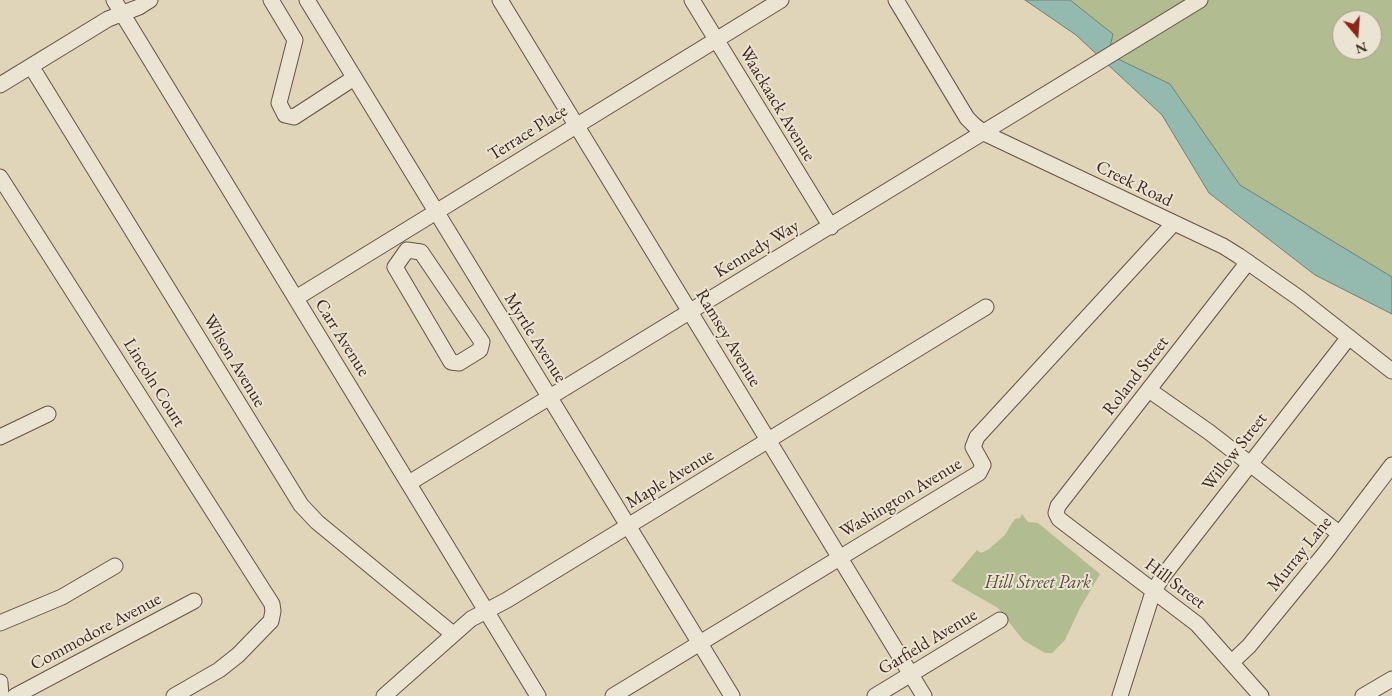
<!DOCTYPE html>
<html>
<head>
<meta charset="utf-8">
<style>
	body { margin:0 }
	#map { position:relative; width:1392px; height:696px; overflow:hidden; background:#e0d5b9; font-family:"EB Garamond",serif }
	canvas { display:block }
	.north { position:absolute; left:1332px; top:10px; width:50px; height:50px; box-sizing:border-box; background:#ebe4d2; border:1px solid #a6988a; border-radius:50%; rotate:162deg; font-size:14px; font-weight:700; line-height:20px; text-align:center; color:#3e271f }
	.north::after { content:''; display:block; margin:auto; width:18px; height:22px; background:#8f2418; clip-path:polygon(50% 0,100% 100%,50% 72%,0 100%) }
</style>
</head>
<body>
<div id="map">
<canvas width="1392" height="696"></canvas>
<div class="north">N</div>
</div>
<script>
const ctx = document.querySelector('canvas').getContext('2d');
ctx.lineJoin = 'round';
function fillPath(path, color) {
  ctx.fillStyle = color;
  ctx.fill(path, 'evenodd');
}
function poly(rows) {
  const path = new Path2D();
  for (const r of rows) {
    path.moveTo(r[0], r[1]);
    for (let i = 2; i < r.length; i += 2) path.lineTo(r[i], r[i + 1]);
  }
  return path;
}
function trace(path, color, width, dash) {
  ctx.strokeStyle = color;
  ctx.lineWidth = width;
  ctx.lineCap = dash ? 'butt' : 'round';
  ctx.setLineDash(dash || []);
  ctx.stroke(path);
}
function write(font, color, halo, rows, align = 'center') {
  ctx.font = font + ' "EB Garamond",serif';
  ctx.lineWidth = 4;
  ctx.setLineDash([]);
  ctx.textBaseline = 'middle';
  ctx.strokeStyle = halo;
  ctx.fillStyle = color;
  for (const [text, x, y, turn = 0] of rows) {
    ctx.save();
    ctx.translate(x, y);
    ctx.rotate((+turn || 0) * Math.PI / 180);
    ctx.textAlign = isNaN(turn) ? turn : align;
    if (halo) ctx.strokeText(text, 0, 0);
    ctx.fillText(text, 0, 0);
    ctx.restore();
  }
}
const green = poly([
	[1070,0,1392,0,1392,277,1240,185,1170,84,1118,59,1110,47,1113,34],
	[1342,20,1372,20,1372,50,1342,50],
	[1022,514,1028,522,1038,523,1100,574,1080,608,1065,640,1052,653,1045,653,1023,640,998,608,951,581,977,550,981,553,989,549,1005,535,1012,523,1015,519,1020,518]
]);
const water = poly([
	[1025,0,1070,0,1113,34,1110,47,1118,59,1170,84,1240,185,1392,277,1392,314,1315,275,1209,193,1162,115,1076,35,1025,0]
]);
const minor = poly([
	[114,0,538,696],
	[271,0,295,40,279,103,285,115,294,117,354,78],
	[307,0,732,696],
	[500,0,924,696],
	[692,0,831,227],
	[896,0,967,118,974,125,984,133,1223,246,1239,256,1299,298,1392,371],
	[31,66,301,505,317,522,453,634],
	[0,85,108,19,139,7,150,0],
	[0,177,272,604,273,611,271,621,238,655,219,670,174,696],
	[407,250,421,252,482,342,480,350,459,363,451,362,395,267,407,250],
	[1248,262,1058,506,1056,513,1059,519,1197,624,1261,696],
	[296,298,781,0],
	[1149,390,1209,432,1340,534],
	[0,437,48,414],
	[409,483,1200,0],
	[0,623,62,597,115,566],
	[1232,662,1249,646,1326,552,1392,465],
	[0,682,1,696],
	[15,696,194,601],
	[384,696,471,619,507,600,986,307],
	[613,696,979,473,983,465,973,447,977,437,1173,224],
	[875,696,1000,620],
	[1120,696,1153,592,1163,576,1349,337],
	[1363,696,1392,679]
]);
const streetNames = [
	["Waackaack Avenue",777,104,59],
	["Terrace Place",528,133,-32],
	["Creek Road",1134,184,26],
	["Kennedy Way",757,249,-31],
	["Carr Avenue",342,338,58],
	["Myrtle Avenue",535,338,58],
	["Ramsey Avenue",728,338,59],
	["Wilson Avenue",234,361,59],
	["Roland Street",1136,376,-52],
	["Lincoln Court",154,383,58],
	["Willow Street",1235,452,-52],
	["Maple Avenue",670,479,-31],
	["Washington Avenue",901,498,-31],
	["Murray Lane",1300,554,-51],
	["Hill Street",1175,584,37],
	["Commodore Avenue",96,632,-28],
	["Garfield Avenue",928,642,-31]
];
const parkNames = [
	["Hill Street Park",1038,583]
];
fillPath(green, '#b1bd90');
fillPath(water, '#94b9af');
trace(water, '#727f75', 1);
trace(minor, '#665246', 17);
trace(minor, '#ebe4d2', 15);
write('18px', '#3e271f', '#ebe4d2', streetNames);
write('italic 18px', '#5b4c3b', '#ebe4d2', parkNames);
</script>
</body>
</html>
